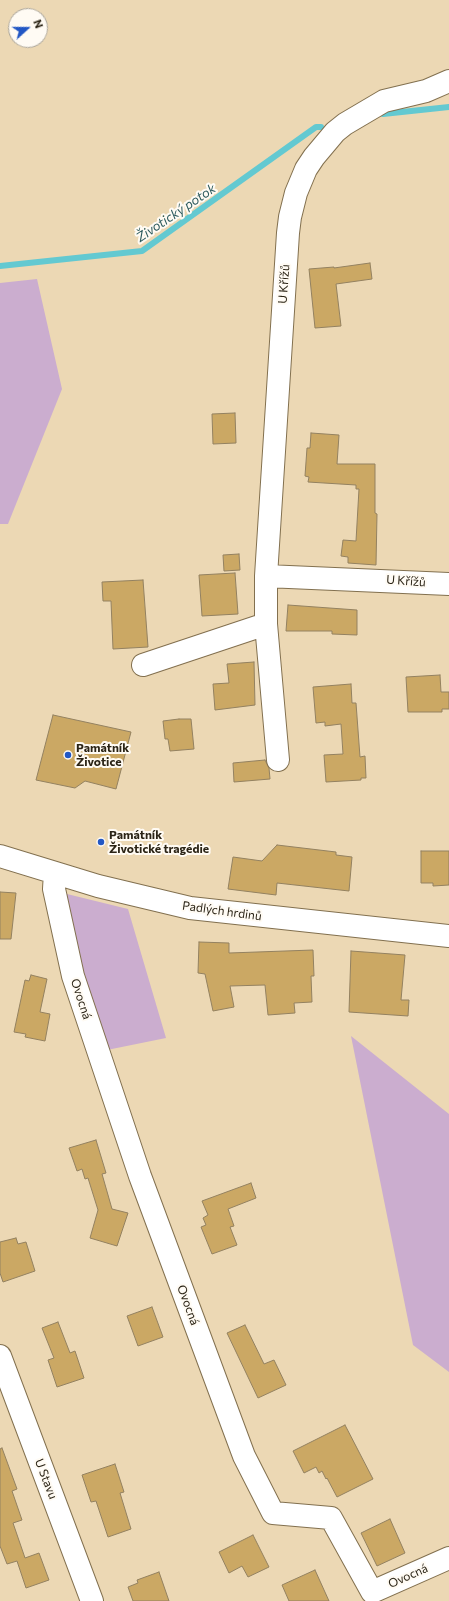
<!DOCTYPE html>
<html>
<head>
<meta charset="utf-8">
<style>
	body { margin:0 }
	#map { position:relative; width:449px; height:1601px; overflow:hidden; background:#ecd8b4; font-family:Commissioner,sans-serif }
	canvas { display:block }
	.north { position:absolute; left:8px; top:8px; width:40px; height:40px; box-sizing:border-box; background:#fffbf4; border:1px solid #aaa59b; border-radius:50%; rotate:69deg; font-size:11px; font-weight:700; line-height:16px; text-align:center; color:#2b2416 }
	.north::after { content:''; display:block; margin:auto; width:14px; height:18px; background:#2257c4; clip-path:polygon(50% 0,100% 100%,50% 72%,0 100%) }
</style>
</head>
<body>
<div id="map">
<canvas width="449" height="1601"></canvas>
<div class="north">N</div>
</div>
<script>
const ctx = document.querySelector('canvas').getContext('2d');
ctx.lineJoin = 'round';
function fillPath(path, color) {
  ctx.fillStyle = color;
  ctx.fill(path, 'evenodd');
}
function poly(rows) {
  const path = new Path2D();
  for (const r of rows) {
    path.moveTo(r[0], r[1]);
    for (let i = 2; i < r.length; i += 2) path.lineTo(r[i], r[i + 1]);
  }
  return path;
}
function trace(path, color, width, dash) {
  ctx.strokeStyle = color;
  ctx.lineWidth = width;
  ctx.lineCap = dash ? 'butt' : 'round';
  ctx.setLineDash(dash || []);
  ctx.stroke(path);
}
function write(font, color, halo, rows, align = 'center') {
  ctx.font = font + ' Commissioner,sans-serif';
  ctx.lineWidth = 4;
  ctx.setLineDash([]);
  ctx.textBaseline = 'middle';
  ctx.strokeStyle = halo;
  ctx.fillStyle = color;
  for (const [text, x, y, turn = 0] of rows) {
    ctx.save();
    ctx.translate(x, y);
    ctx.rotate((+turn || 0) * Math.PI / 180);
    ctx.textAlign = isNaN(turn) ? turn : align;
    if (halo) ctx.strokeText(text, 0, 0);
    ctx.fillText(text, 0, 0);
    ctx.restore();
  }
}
const green = poly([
	[37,279,62,389,8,524,0,524,0,283],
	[67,894,128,909,166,1038,102,1051,61,899],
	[351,1036,449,1114,449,1372,413,1345]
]);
const stream = poly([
	[383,114,449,107],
	[0,266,142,251,316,127,321,127]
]);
const building = poly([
	[370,263,372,279,336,284,341,326,315,328,309,269,334,267,334,268,370,263],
	[235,413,236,443,213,444,212,414,235,413],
	[311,433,339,435,337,464,375,464,375,513,377,514,376,565,348,563,348,557,341,556,343,540,356,541,359,489,356,489,356,485,308,482,309,477,305,476,307,448,310,448,311,433],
	[239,554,240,570,224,571,223,555,239,554],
	[235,573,238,614,202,616,199,575,235,573],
	[143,580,148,647,113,649,111,601,103,601,102,582,143,580],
	[288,605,357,610,357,635,332,634,332,631,286,631,288,605],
	[254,662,255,705,215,710,213,684,229,683,227,664,254,662],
	[440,675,441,692,449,692,449,709,442,709,442,712,408,712,406,677,440,675],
	[351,684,352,703,356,703,360,757,365,756,366,778,361,778,361,780,326,782,324,755,343,754,341,724,325,726,325,722,316,723,313,687,351,684],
	[53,715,131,732,116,789,85,781,75,788,36,780,53,715],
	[179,719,191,719,194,749,170,751,168,739,165,739,163,721,179,719],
	[265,760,269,768,270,779,234,782,233,763,265,760],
	[277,845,336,852,336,855,352,857,349,891,277,883,276,895,228,889,233,857,262,861,277,845],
	[421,851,449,851,449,885,433,886,433,883,421,883,421,851],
	[0,892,16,893,11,939,0,939,0,892],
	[199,942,229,943,229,953,313,950,314,976,311,976,312,1002,294,1003,295,1013,268,1015,265,985,230,986,234,1007,213,1011,205,974,198,973,199,942],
	[351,951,405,955,401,1000,409,1000,408,1016,349,1012,351,951],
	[31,975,47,979,40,1012,50,1014,45,1041,25,1037,26,1034,14,1032,25,980,29,981,31,975],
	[96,1140,106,1173,102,1174,112,1209,128,1213,117,1246,90,1238,98,1210,88,1178,85,1179,82,1169,77,1171,69,1148,96,1140],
	[251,1183,256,1198,228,1209,234,1226,230,1227,237,1245,212,1254,201,1227,206,1225,203,1218,208,1215,202,1201,251,1183],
	[16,1238,18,1244,26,1242,35,1271,3,1282,0,1273,0,1242,16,1238],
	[152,1307,163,1337,138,1346,127,1316,152,1307],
	[58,1322,70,1353,75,1351,84,1378,57,1387,48,1360,54,1358,42,1328,58,1322],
	[245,1325,264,1364,274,1360,286,1385,258,1398,227,1333,245,1325],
	[345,1425,373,1479,337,1497,327,1478,326,1479,322,1471,319,1473,316,1467,304,1473,293,1451,345,1425],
	[2,1448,17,1489,12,1491,22,1520,13,1523,25,1558,39,1553,49,1580,26,1588,17,1561,7,1564,0,1546,0,1449,2,1448],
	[115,1464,124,1492,120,1493,131,1529,108,1537,96,1501,91,1502,82,1475,115,1464],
	[390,1519,405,1553,377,1566,361,1533,390,1519],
	[253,1535,269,1567,248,1577,242,1566,229,1573,219,1552,253,1535],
	[315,1570,329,1601,289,1601,282,1585,315,1570],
	[159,1572,169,1601,133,1601,128,1587,138,1583,137,1580,159,1572]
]);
const minor = poly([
	[266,576,449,584],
	[266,624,278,760],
	[143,665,266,624,266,576,288,233,290,217,296,193,306,169,314,157,335,132,345,124,384,101,426,91,449,81],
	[0,856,98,886,190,908,449,936],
	[55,873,54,889,73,976,140,1176,244,1456,273,1513,331,1518,372,1592,449,1558],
	[0,1356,92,1601]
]);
const markers = [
	[68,755,4,"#2257c4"],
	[101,842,4,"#2257c4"]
];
const streetNames = [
	["U Křížů",284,284,-86],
	["U Křížů",406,581,4],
	["Padlých hrdinů",222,911,8],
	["Ovocná",81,999,72],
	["Ovocná",188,1305,70],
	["U Stavu",46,1479,69],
	["Ovocná",408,1576,-24]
];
const poiNames = [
	["Památník",76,748],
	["Životice",76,762],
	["Památník",109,835],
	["Životické tragédie",109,849]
];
const waterNames = [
	["Životický potok",176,213,-34]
];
fillPath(green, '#cbadcf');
trace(stream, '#63c9d1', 6);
fillPath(building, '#cba864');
trace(building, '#938160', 1);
trace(minor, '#82704f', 24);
trace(minor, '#fff', 22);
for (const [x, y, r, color] of markers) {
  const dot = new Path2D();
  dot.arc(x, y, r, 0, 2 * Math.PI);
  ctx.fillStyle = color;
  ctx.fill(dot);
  trace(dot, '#fffbf4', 1.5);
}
write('12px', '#2b2416', '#fffbf4', streetNames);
write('bold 12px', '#2b2416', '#fffbf4', poiNames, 'left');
write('italic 13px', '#2b595c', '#fffbf4', waterNames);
</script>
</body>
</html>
